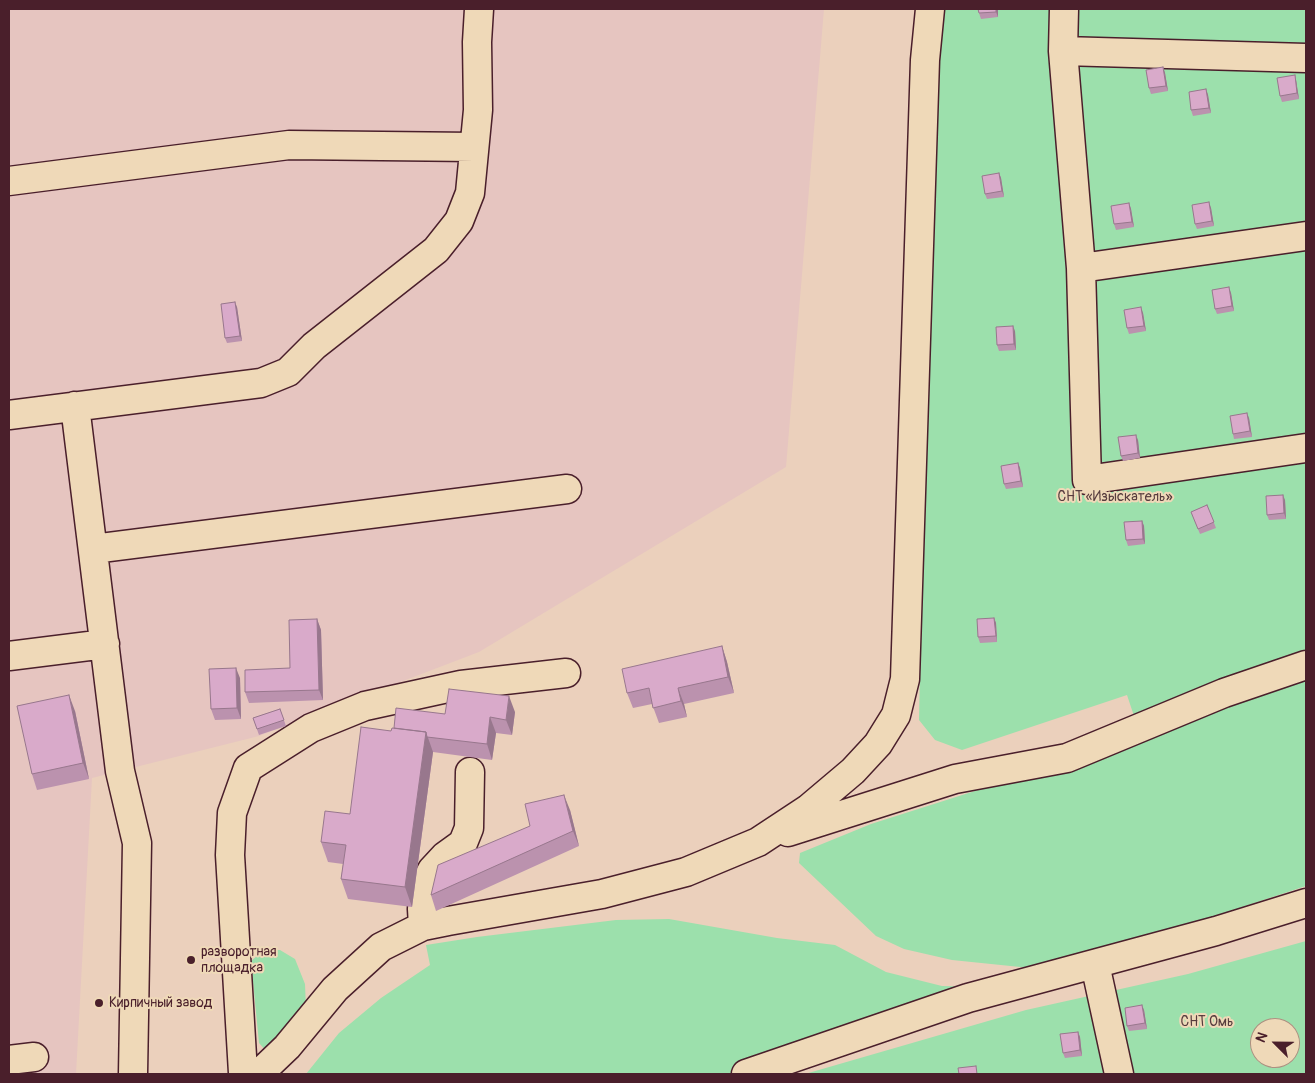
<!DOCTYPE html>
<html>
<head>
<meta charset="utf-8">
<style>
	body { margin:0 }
	#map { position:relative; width:1315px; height:1083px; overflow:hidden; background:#ebd0bc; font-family:Pangolin,sans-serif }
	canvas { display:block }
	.frame { position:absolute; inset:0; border:10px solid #4a1f2b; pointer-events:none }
	.north { position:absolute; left:1250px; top:1018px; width:50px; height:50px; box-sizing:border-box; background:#efd9b8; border:1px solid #ad8f80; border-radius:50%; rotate:293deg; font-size:14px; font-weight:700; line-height:20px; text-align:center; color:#4a1f2b }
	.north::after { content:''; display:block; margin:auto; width:18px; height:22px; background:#4a1f2b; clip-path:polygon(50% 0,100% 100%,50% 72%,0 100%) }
</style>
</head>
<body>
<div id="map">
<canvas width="1315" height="1083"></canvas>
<div class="frame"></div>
<div class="north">N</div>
</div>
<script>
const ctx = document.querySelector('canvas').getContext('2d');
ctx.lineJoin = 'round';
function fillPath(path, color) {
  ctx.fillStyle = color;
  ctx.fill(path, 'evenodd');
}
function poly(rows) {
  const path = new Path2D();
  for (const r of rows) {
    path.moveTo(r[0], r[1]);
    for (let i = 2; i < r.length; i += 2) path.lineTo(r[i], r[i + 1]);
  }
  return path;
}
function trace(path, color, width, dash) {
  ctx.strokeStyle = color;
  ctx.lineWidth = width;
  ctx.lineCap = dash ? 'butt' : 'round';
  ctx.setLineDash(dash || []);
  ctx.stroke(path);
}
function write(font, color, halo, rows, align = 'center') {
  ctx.font = font + ' Pangolin,sans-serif';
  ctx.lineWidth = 4;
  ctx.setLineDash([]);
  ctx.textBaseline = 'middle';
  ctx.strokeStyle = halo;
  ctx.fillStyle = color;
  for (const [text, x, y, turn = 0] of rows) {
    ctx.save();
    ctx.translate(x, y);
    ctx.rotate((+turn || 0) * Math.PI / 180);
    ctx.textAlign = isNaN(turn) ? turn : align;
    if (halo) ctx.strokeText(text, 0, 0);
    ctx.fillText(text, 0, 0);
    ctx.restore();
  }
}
const built = poly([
	[9,9,824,9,786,467,479,652,259,736,92,778,76,1074,9,1074]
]);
const green = poly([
	[934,9,1306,9,1306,658,1134,716,1127,695,962,750,935,740,919,720],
	[1306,673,1306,886,1091,957,1030,968,952,960,904,949,876,936,799,863,800,853,871,824,1148,736],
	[669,919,777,938,835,945,886,972,942,986,990,987,744,1065,731,1074,306,1074,339,1033,381,998,430,965,426,945,477,937,616,920],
	[1306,941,1306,1074,805,1074,1026,1010,1188,974],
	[1260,1028,1290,1028,1290,1058,1260,1058],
	[264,950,280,950,295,959,305,984,306,1009,268,1053,259,1043,251,961]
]);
const minor = poly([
	[1064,9,1063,51,1081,268,1087,480,1306,448],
	[1063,51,1306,58],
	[9,181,289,145,474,147],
	[1081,268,1306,236],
	[75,406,120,771,137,843,133,1074],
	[9,415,261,383,288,372,314,346,436,250,459,221,470,193,478,110,477,42,479,9],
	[93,549,567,489],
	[9,656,105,644],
	[788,832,955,779,1067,758,1224,693,1306,665],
	[423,926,422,909,424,885,432,870,445,856,463,843,469,828,470,772],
	[1095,964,1119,1074],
	[9,1060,34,1057],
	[264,1069,287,1047,335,989,381,947,423,926,448,921,602,894,686,872,758,842,808,809,853,771,878,744,896,715,905,679,925,60,930,9],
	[243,1073,230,855,232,813,248,768,311,728,365,706,461,685,566,673],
	[746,1074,968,998,1216,931,1306,903]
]);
const wall = poly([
	[978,9,998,9,998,17,981,19,979,13],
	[1163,67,1165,73,1168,91,1151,94,1149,88],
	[1295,75,1296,80,1299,99,1282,102,1280,96],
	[1206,89,1208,95,1211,113,1193,116,1191,110],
	[999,173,1001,178,1004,197,987,199,985,194],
	[1129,203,1131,209,1134,227,1116,230,1114,224],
	[1211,208,1214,226,1197,229,1195,224],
	[1231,293,1234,311,1217,314,1215,309],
	[237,307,242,341,227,343,225,338],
	[1143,313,1146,331,1129,334,1127,328],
	[1015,331,1016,350,999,351,997,345],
	[1249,418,1252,437,1234,439,1233,434],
	[1138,440,1140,458,1123,461,1121,456],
	[1018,463,1020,468,1023,487,1006,489,1004,484],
	[1285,500,1286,519,1269,520,1267,515],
	[1207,505,1216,528,1200,534,1191,512],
	[1142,521,1144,526,1145,544,1128,546,1126,540],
	[994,618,996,623,997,642,980,643,978,637],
	[317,619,321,630,323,700,249,703,245,692,290,668],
	[722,646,727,662,734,693,684,704,687,717,659,723,652,704,633,708,627,693],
	[240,678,241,719,215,720,211,709],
	[280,709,286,726,259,735,253,718],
	[75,711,89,779,37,790,32,774],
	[515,712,512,735,496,733,492,760,433,752,412,907,348,899,341,879,343,864,328,862,321,842,350,814,391,731,394,728],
	[570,810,579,846,436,911,431,895],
	[1144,1010,1147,1029,1129,1031,1127,1026],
	[1078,1032,1080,1037,1082,1056,1065,1058,1063,1053]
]);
const shadedWall = poly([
	[996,9,998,9,998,17,996,12],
	[1163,67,1165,73,1168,91,1166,86],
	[1295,75,1296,80,1299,99,1297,93],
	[1206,89,1208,95,1211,113,1209,108],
	[999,173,1001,178,1004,197,1002,191],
	[1209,202,1211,208,1214,226,1212,221],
	[1129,203,1131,209,1134,227,1132,222],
	[1229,287,1231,293,1234,311,1232,306],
	[235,302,237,307,242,341,240,336],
	[1141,307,1143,313,1146,331,1144,326],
	[1013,326,1015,331,1016,350,1014,344],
	[1247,413,1249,418,1252,437,1250,431],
	[1136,435,1138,440,1140,458,1138,453],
	[1018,463,1020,468,1023,487,1021,481],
	[1283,495,1285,500,1286,519,1284,513],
	[1142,521,1144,526,1145,544,1143,539],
	[994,618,996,623,997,642,996,636],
	[317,619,321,630,323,700,319,690],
	[722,646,727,662,734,693,728,677],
	[236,668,240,678,241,719,237,708],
	[678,688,684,704,687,717,681,701],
	[69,695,75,711,89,779,83,763],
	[509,696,515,712,512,735,506,720],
	[490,717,496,733,492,760,487,744],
	[426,732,433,752,412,907,405,887],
	[564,795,570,810,579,846,573,831],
	[1142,1005,1144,1010,1147,1029,1145,1023],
	[1078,1032,1080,1037,1082,1056,1080,1050]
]);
const building = poly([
	[978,9,996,9,996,12,979,13,978,9],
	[1163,67,1166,86,1149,88,1146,70,1163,67],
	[1295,75,1297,93,1280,96,1277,78,1295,75],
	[1206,89,1209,108,1191,110,1189,92,1206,89],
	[999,173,1002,191,985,194,982,176,999,173],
	[1209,202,1212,221,1195,224,1192,205,1209,202],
	[1129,203,1132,222,1114,224,1111,206,1129,203],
	[1229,287,1232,306,1215,309,1212,290,1229,287],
	[235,302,240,336,225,338,221,304,235,302],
	[1141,307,1144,326,1127,328,1124,310,1141,307],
	[1013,326,1014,344,997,345,996,327,1013,326],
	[1247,413,1250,431,1233,434,1230,416,1247,413],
	[1136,435,1138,453,1121,456,1118,437,1136,435],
	[1018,463,1021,481,1004,484,1001,466,1018,463],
	[1283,495,1284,513,1267,515,1266,496,1283,495],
	[1207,505,1214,522,1198,529,1191,512,1207,505],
	[1142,521,1143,539,1126,540,1124,522,1142,521],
	[994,618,996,636,978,637,977,619,994,618],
	[317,619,319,690,245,692,245,670,290,668,289,620,317,619],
	[722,646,728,677,678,688,681,701,653,708,649,688,627,693,622,669,722,646],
	[236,668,237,708,211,709,209,669,236,668],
	[449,689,509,696,506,720,490,717,487,744,427,737,426,732,394,728,396,708,445,714,449,689],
	[69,695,83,763,32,774,17,706,69,695],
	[280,709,284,720,257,729,253,718,280,709],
	[361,727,391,731,392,728,426,732,405,887,341,879,346,845,321,842,325,811,350,814,361,727],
	[564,795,573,831,431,895,438,865,530,826,525,804,564,795],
	[1142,1005,1145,1023,1127,1026,1125,1008,1142,1005],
	[1078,1032,1080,1050,1063,1053,1060,1034,1078,1032],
	[976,1066,977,1074,959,1074,958,1068,976,1066]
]);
const markers = [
	[191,960,5,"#4a1f2b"],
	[99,1003,5,"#4a1f2b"]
];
const parkNames = [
	["СНТ «Изыскатель»",1115,497],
	["СНТ Омь",1207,1022]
];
const poiNames = [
	["разворотная",201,952],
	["площадка",201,968],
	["Кирпичный завод",109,1003]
];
fillPath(built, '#e6c5c0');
fillPath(green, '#9ce0ac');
trace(minor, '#4a1f2b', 31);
trace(minor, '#efd9b8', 28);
fillPath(wall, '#bb92ae');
fillPath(shadedWall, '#98778d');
fillPath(building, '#d9aaca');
trace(building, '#98778d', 1);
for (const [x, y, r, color] of markers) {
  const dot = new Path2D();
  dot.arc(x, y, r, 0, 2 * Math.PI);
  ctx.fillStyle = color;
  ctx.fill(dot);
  trace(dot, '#efd9b8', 2);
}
write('14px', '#563c3e', '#efd9b8', parkNames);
write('14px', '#4a1f2b', '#efd9b8', poiNames, 'left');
</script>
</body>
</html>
